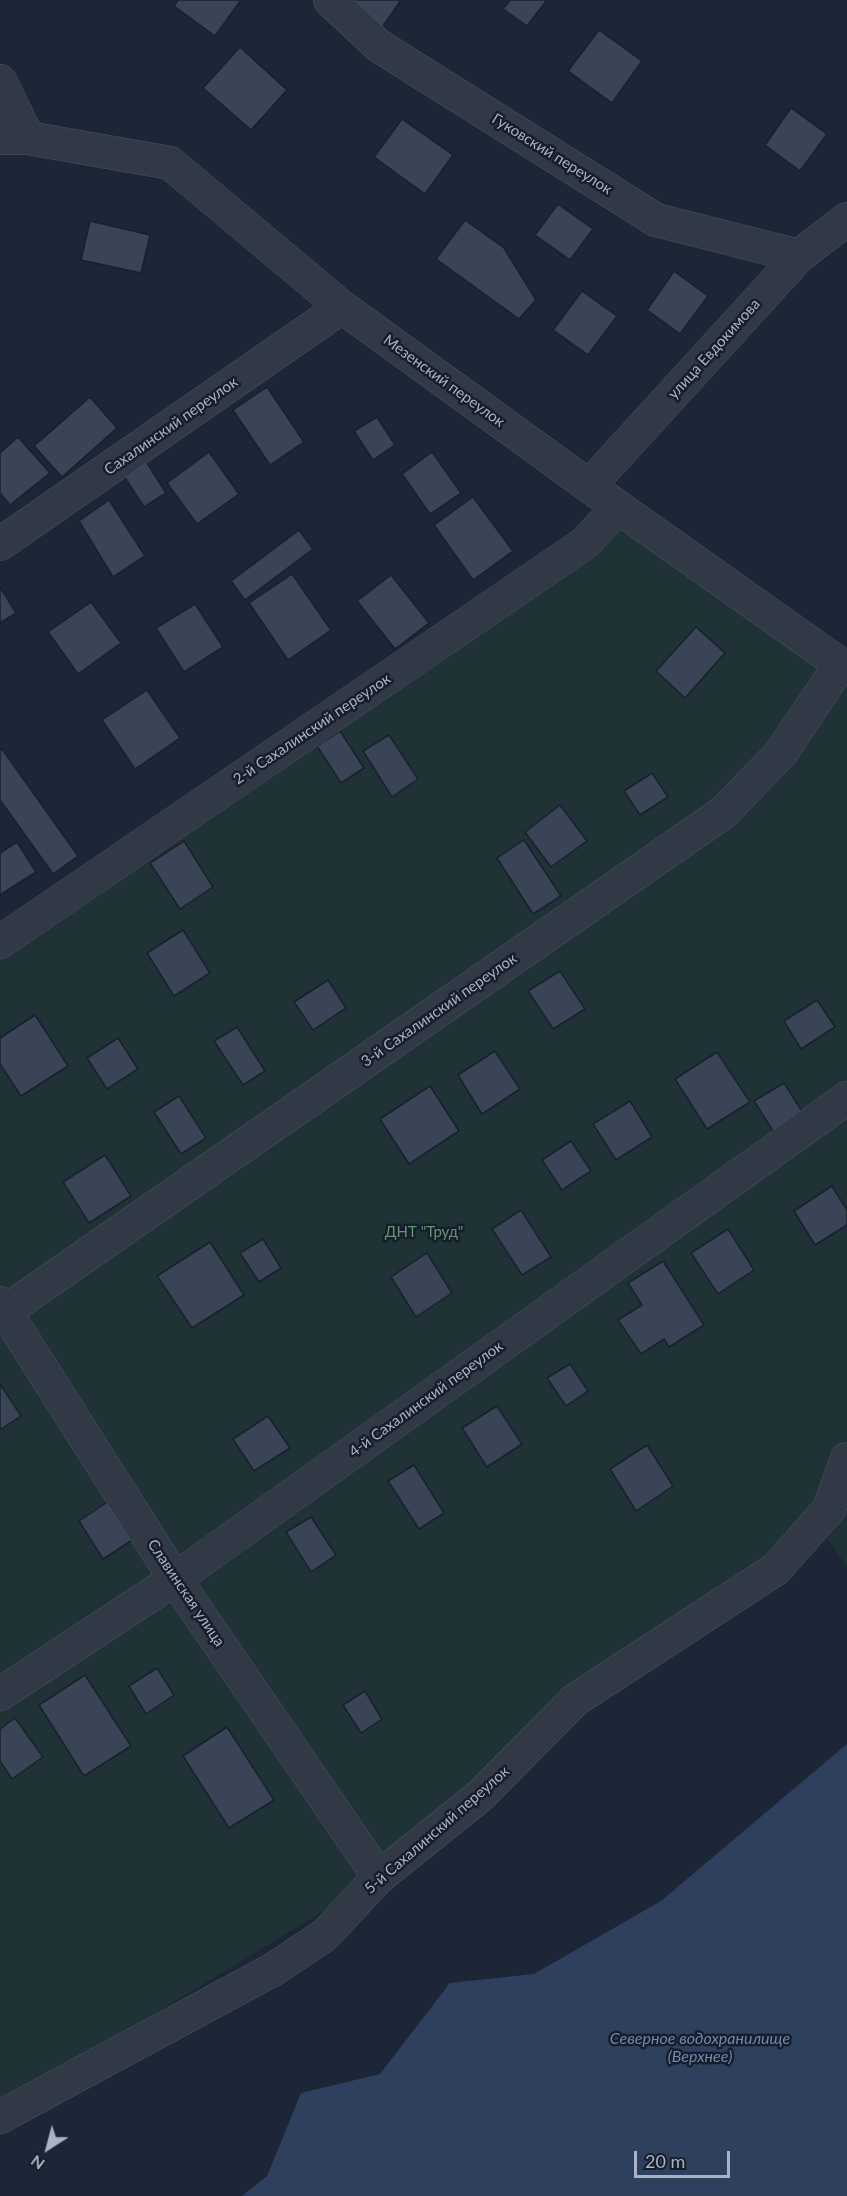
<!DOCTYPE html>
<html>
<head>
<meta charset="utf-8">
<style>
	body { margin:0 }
	#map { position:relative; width:847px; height:2196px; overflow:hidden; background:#1d2636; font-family:Lato,sans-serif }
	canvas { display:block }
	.north { position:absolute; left:18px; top:2118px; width:60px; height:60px; -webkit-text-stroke:4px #171e2b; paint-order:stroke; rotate:216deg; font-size:16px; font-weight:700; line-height:24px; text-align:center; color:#aab3c4 }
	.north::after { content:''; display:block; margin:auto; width:21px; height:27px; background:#aab3c4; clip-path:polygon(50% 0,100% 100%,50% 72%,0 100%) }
	.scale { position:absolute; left:634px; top:2151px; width:96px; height:27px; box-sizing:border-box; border:3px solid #aab3c4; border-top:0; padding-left:8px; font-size:18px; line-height:21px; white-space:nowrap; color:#aab3c4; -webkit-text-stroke:4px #171e2b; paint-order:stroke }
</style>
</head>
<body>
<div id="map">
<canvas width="847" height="2196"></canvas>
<div class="north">N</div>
<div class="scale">20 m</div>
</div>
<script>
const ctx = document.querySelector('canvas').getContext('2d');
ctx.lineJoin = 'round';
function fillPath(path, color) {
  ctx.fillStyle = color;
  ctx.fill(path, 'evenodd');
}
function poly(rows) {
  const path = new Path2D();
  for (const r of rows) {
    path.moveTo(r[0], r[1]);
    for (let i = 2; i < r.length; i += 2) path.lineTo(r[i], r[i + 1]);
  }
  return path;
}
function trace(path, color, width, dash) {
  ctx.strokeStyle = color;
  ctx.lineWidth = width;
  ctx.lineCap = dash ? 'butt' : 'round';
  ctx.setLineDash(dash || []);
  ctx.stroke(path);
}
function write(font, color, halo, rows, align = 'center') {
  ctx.font = font + ' Lato,sans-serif';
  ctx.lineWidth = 5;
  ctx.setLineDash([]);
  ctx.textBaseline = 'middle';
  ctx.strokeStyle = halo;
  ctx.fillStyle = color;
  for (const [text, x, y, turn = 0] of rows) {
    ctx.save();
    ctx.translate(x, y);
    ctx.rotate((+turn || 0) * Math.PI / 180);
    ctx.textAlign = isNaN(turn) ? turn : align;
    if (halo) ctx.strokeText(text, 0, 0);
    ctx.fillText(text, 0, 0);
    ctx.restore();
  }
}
const green = poly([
	[625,522,847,674,847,1566,820,1529,352,1894,0,2107,0,935]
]);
const water = poly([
	[847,1744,847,2196,242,2196,267,2176,301,2093,380,2074,450,1983,534,1974,661,1901]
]);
const building = poly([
	[178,0,241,0,215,36,174,6,178,0],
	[338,0,401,0,381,29,338,0],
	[510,0,547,0,527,26,503,9,510,0],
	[599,30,642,61,612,103,568,71,599,30],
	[240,47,287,90,251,130,203,88,240,47],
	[791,108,827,134,800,171,765,145,791,108],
	[402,119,453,155,425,194,374,157,402,119],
	[558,204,593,229,570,260,535,235,558,204],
	[465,220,504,248,536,300,519,319,436,259,465,220],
	[90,221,150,235,141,273,81,260,90,221],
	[674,271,708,296,680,334,647,310,674,271],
	[582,291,617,316,588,355,553,330,582,291],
	[267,387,304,442,270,465,233,410,267,387],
	[90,397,117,428,62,477,34,446,90,397],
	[377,417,395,445,373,460,354,431,377,417],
	[18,437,50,473,10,505,0,493,0,453,18,437],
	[209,452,239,494,197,524,167,483,209,452],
	[432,452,461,493,430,514,402,474,432,452],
	[142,455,166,493,144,507,120,470,142,455],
	[473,497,513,551,473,580,434,525,473,497],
	[109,500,145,556,113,577,79,521,109,500],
	[299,530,313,549,245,600,231,581,299,530],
	[292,574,331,630,288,660,249,603,292,574],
	[391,575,429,623,395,649,357,601,391,575],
	[0,587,16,613,0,623,0,587],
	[91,602,121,643,78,674,48,632,91,602],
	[195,604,223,647,184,672,156,628,195,604],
	[696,627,725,653,685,698,656,671,696,627],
	[147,690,180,738,135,769,102,720,147,690],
	[340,731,364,768,341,783,317,746,340,731],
	[389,735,418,779,392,797,363,751,389,735],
	[2,749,78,856,53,874,0,800,0,751,2,749],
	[652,773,668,797,640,815,624,791,652,773],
	[560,805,587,841,551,867,525,832,560,805],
	[524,840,561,896,533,914,497,858,524,840],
	[184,841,213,887,180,909,150,863,184,841],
	[17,842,36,872,0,895,0,853,17,842],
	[183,930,210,973,174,996,147,953,183,930],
	[560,971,585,1009,553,1029,528,991,560,971],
	[328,980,346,1008,313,1030,294,1002,328,980],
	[817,1000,835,1027,801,1049,784,1021,817,1000],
	[35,1015,68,1066,21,1096,0,1064,0,1038,35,1015],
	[237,1027,265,1071,243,1085,214,1041,237,1027],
	[118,1038,138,1069,107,1089,87,1058,118,1038],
	[495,1051,520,1089,482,1114,458,1075,495,1051],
	[717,1052,750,1102,707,1129,675,1079,717,1052],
	[784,1083,805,1116,775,1134,754,1101,784,1083],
	[430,1086,459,1131,409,1164,380,1119,430,1086],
	[179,1096,206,1138,181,1154,154,1112,179,1096],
	[630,1101,652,1137,616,1160,593,1124,630,1101],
	[571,1141,591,1171,562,1190,542,1160,571,1141],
	[105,1155,131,1196,89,1223,63,1182,105,1155],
	[832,1186,847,1210,847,1225,815,1245,794,1211,832,1186],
	[521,1210,551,1257,522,1275,492,1229,521,1210],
	[728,1229,754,1270,718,1294,691,1253,728,1229],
	[263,1239,281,1268,259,1282,240,1253,263,1239],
	[210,1242,244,1295,192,1328,157,1276,210,1242],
	[427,1253,452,1293,416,1317,391,1277,427,1253],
	[663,1261,704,1325,669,1347,664,1339,641,1354,618,1320,642,1305,628,1283,663,1261],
	[570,1364,588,1391,566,1406,547,1378,570,1364],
	[0,1384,21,1416,0,1430,0,1384],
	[497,1406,522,1444,487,1467,462,1428,497,1406],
	[268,1416,290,1448,254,1471,233,1439,268,1416],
	[647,1445,673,1486,636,1511,610,1469,647,1445],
	[414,1465,444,1513,419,1529,388,1481,414,1465],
	[109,1501,134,1539,103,1559,79,1521,109,1501],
	[311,1517,336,1555,311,1572,286,1532,311,1517],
	[157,1668,174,1695,146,1714,129,1686,157,1668],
	[85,1675,131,1746,84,1776,39,1705,85,1675],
	[365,1691,382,1719,361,1733,343,1705,365,1691],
	[15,1718,43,1757,12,1779,0,1761,0,1729,15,1718],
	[227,1727,274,1800,229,1828,183,1756,227,1727]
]);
const street = poly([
	[330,0,379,46,656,220,799,256],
	[0,81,28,138],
	[0,138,28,138,170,163,342,307,618,507,847,669],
	[589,486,799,256,847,219],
	[0,544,342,307],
	[0,942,585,543,618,507],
	[0,1303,175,1579,379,1877],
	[0,1315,724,812,781,753,840,665],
	[0,1694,175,1579,847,1098],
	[0,2117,274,1969,325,1935,379,1877,480,1796,575,1700,776,1569,829,1509,847,1459]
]);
const streetNames = [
	["Гуковский переулок",552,154,32],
	["улица Евдокимова",714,349,-48],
	["Мезенский переулок",444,381,36],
	["Сахалинский переулок",171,426,-35],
	["2-й Сахалинский переулок",312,729,-34],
	["3-й Сахалинский переулок",439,1010,-35],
	["4-й Сахалинский переулок",426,1399,-36],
	["Славинская улица",186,1593,56],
	["5-й Сахалинский переулок",437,1830,-41]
];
const parkNames = [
	["ДНТ \"Труд\"",424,1232]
];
const waterNames = [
	["Северное водохранилище",700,2039],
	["(Верхнее)",700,2057]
];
fillPath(green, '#1f3337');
fillPath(water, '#2f405f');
fillPath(building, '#394457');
trace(building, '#18202d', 1.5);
trace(street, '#4b5362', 34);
trace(street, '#313846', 33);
write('15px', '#aab3c4', '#171e2b', streetNames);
write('15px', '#619570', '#171e2b', parkNames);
write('italic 16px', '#7087af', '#171e2b', waterNames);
</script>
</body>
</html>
